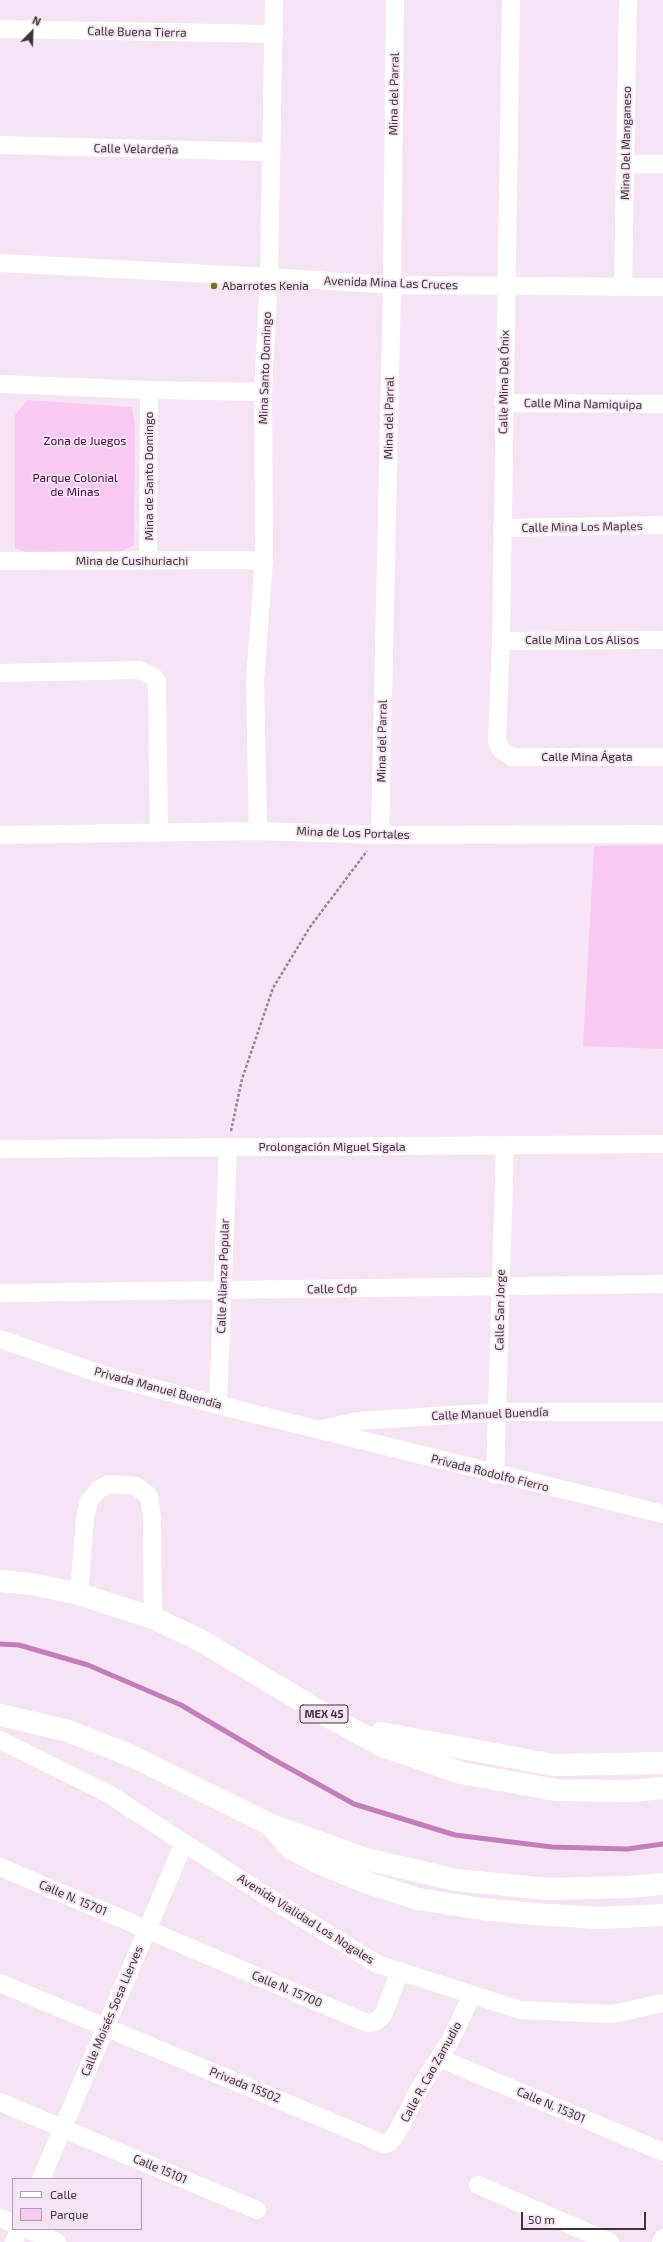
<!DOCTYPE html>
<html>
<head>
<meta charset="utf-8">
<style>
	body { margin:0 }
	#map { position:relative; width:663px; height:2242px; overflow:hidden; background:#f6e4f4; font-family:"Exo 2",sans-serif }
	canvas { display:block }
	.legend { position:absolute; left:12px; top:2178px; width:130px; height:52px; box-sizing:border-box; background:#f6e4f4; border:1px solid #ac9eaa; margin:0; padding:5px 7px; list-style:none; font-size:12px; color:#3c343b }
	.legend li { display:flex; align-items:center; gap:8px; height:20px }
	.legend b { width:20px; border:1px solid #ac9eaa }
	.north { position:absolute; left:12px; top:12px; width:40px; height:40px; -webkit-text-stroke:3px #f6e4f4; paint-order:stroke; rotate:23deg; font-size:11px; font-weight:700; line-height:16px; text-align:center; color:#3c343b }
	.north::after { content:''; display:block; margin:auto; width:14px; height:18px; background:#3c343b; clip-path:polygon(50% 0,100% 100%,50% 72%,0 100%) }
	.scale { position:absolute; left:521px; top:2212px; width:125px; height:18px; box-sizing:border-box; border:2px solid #3c343b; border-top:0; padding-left:5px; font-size:12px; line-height:14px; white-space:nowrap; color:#3c343b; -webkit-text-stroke:3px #f6e4f4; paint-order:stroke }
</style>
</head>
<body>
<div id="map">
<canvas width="663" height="2242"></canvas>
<ul class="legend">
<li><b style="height:5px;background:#fff"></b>Calle</li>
<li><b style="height:11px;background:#f8c9f3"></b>Parque</li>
</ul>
<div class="north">N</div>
<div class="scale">50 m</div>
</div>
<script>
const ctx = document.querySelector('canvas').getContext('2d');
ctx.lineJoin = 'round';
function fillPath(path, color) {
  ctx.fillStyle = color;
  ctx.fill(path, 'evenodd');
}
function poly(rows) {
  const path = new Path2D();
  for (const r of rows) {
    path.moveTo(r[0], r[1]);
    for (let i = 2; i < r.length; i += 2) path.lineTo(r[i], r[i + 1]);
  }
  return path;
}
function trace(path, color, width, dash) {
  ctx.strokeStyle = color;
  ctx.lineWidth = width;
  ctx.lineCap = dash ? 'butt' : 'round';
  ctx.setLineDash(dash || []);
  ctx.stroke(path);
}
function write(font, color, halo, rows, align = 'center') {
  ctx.font = font + ' "Exo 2",sans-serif';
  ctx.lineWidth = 3.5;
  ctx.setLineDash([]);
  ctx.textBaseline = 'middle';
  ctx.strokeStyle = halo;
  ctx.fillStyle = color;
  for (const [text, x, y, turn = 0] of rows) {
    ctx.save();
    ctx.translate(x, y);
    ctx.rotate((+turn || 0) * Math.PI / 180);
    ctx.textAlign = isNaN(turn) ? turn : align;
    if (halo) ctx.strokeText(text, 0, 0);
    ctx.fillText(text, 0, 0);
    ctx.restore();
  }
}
const green = poly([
	[27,400,132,407,135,425,134,545,120,552,25,552,15,548,15,415],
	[663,845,663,1049,583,1046,594,846]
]);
const stream = poly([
	[0,1644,19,1645,88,1665,181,1705,271,1758,354,1804,455,1835,552,1847,627,1849,663,1844]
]);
const path = poly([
	[231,1131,242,1079,273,988,310,927,367,851]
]);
const minor = poly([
	[274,0,269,277,263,392,264,560,255,680,258,831,380,835,663,834],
	[511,0,501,641,497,740,501,750,512,757,663,757],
	[0,29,274,34],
	[0,145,271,152],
	[626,164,663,164],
	[0,263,269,277,392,285,663,287],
	[623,287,628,0],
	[0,384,149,390,263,392],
	[503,403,663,404],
	[502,528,663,525],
	[0,561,264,560],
	[148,561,149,390],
	[501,641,663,640],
	[0,673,139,670,153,676,157,681,159,832],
	[0,835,258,831],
	[380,835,392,285,395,0],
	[0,1149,663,1144],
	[0,1293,663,1284],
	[0,1339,104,1375,218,1405,663,1514],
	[218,1405,228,1147],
	[322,1429,358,1421,498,1412,663,1412],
	[495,1475,505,1146],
	[79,1594,85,1518,89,1501,99,1489,109,1484,136,1486,149,1496,152,1518,153,1618],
	[0,1740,107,1793,260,1892,377,1964,520,2010,612,2014,663,2003],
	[0,1867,367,2023,375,2022,383,2015,400,1971],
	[0,1983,384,2144,389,2143,395,2136,421,2086,450,2041,472,1995],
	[439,2058,663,2152],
	[0,2102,257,2210],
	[41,2179,184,1843],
	[478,2185,610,2242],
	[0,2218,13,2223],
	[27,2229,57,2242],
	[14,2242,19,2229],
	[661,2242,663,2238]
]);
const highway = poly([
	[0,1581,32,1584,79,1594,153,1618,198,1639,329,1717,383,1746,461,1773,556,1790,632,1791,663,1788],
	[0,1715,68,1731,132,1756,269,1824,366,1859,456,1880,548,1889,628,1887,663,1884],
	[381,1733,554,1765,663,1763],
	[271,1826,292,1849,319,1863,368,1883,418,1899,482,1909,533,1914,599,1918,663,1915]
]);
const markers = [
	[214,286,4,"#7c7417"]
];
const shields = [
	[324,1714,48]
];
const shieldNames = [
	["MEX 45",324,1714]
];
const streetNames = [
	["Calle Buena Tierra",137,32,1],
	["Mina del Parral",394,94,-89],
	["Mina Del Manganeso",626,143,-89],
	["Calle Velardeña",136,149,1],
	["Avenida Mina Las Cruces",391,283,2],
	["Mina Santo Domingo",265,368,-88],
	["Calle Mina Del Ónix",504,382,-89],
	["Calle Mina Namiquipa",583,404,1],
	["Mina del Parral",389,418,-89],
	["Mina de Santo Domingo",149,476,-90],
	["Calle Mina Los Maples",582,527,-1],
	["Mina de Cusihuriachi",132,561],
	["Calle Mina Los Alisos",582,640],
	["Mina del Parral",382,741,-89],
	["Calle Mina Ágata",587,757],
	["Mina de Los Portales",353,833,2],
	["Prolongación Miguel Sigala",332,1147],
	["Calle Alianza Popular",223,1276,-88],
	["Calle Cdp",332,1289,-1],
	["Calle San Jorge",500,1310,-89],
	["Privada Manuel Buendía",158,1388,15],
	["Calle Manuel Buendía",490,1414,-2],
	["Privada Rodolfo Fierro",490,1473,14],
	["Calle N. 15701",73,1898,23],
	["Avenida Vialidad Los Nogales",306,1919,32],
	["Calle N. 15700",287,1989,23],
	["Calle Moisés Sosa Llerves",112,2011,-67],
	["Calle R. Cao Zamudio",431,2072,-61],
	["Privada 15502",245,2085,22],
	["Calle N. 15301",551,2105,23],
	["Calle 15101",160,2169,23]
];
const poiNames = [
	["Abarrotes Kenia",222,286]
];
const parkNames = [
	["Zona de Juegos",85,441],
	["Parque Colonial",75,478],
	["de Minas",75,492]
];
fillPath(green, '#f8c9f3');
trace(stream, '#c17ebb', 5);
trace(path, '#948793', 2.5, [3, 2]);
trace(minor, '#fff', 18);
trace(highway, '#fff', 22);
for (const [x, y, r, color] of markers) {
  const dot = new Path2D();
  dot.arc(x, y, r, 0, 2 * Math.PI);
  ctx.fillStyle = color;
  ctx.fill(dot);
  trace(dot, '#f6e4f4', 1.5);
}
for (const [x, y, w] of shields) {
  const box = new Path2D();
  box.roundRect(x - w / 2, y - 9, w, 18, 3);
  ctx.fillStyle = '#f6e4f4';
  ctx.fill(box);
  trace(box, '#3c343b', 1);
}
write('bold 11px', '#3c343b', null, shieldNames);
write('12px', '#3c343b', '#f6e4f4', streetNames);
write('12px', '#3c343b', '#f6e4f4', poiNames, 'left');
write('12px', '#480a45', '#f6e4f4', parkNames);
</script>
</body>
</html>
